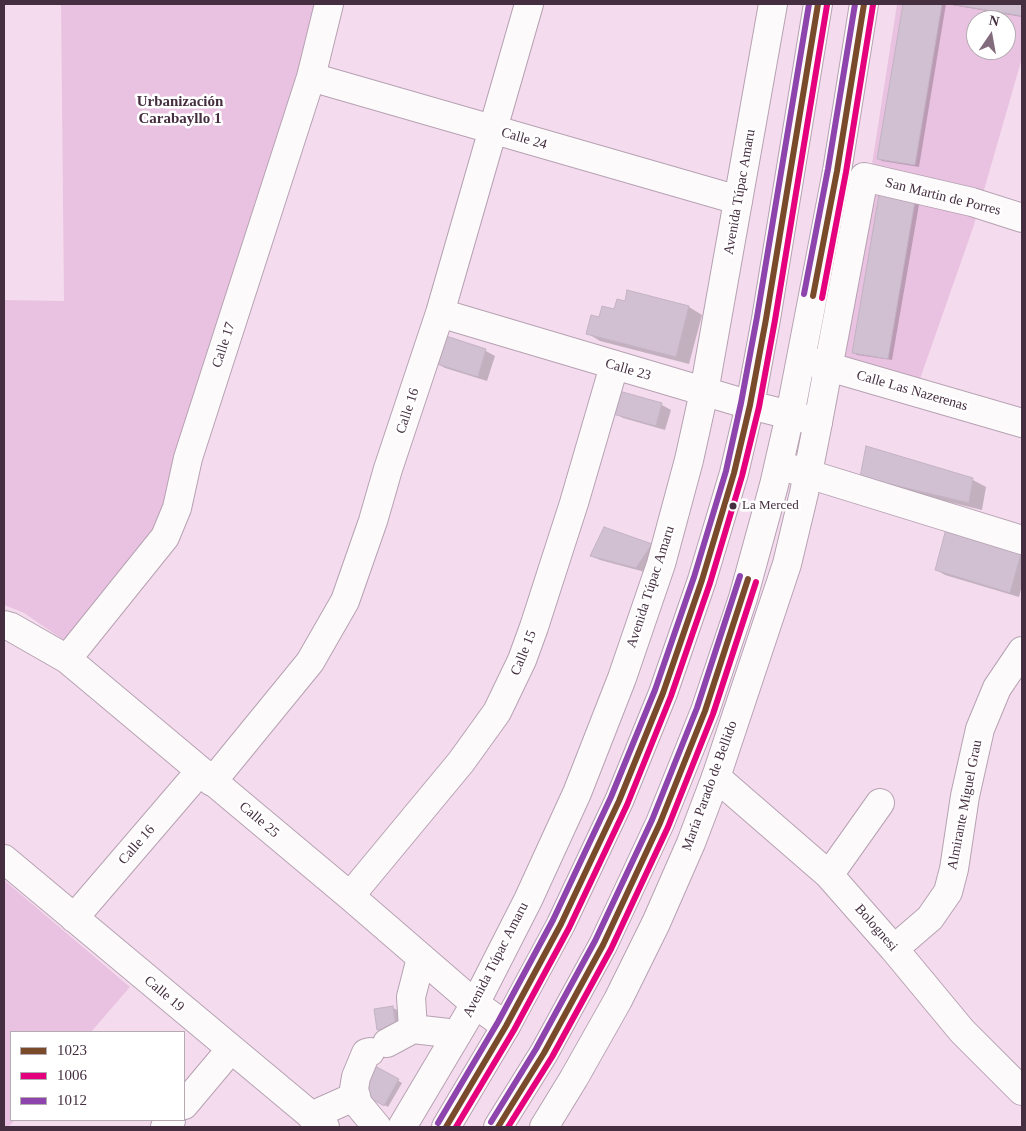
<!DOCTYPE html>
<html>
<head>
<meta charset="utf-8">
<style>
	body { margin:0 }
	#map { position:relative; width:1026px; height:1131px; overflow:hidden; background:#f4dcee; font-family:"Times New Roman",serif }
	canvas { display:block }
	.frame { position:absolute; inset:0; border:5px solid #442e3f; pointer-events:none }
	.legend { position:absolute; left:10px; top:1031px; width:175px; height:90px; box-sizing:border-box; background:#fff; border:1px solid #b4abb2; margin:0; padding:6px 9px; list-style:none; font-size:15px; color:#442e3f }
	.legend li { display:flex; align-items:center; gap:10px; height:25px }
	.legend b { width:25px; border:1px solid #b4abb2 }
	.north { position:absolute; left:966px; top:10px; width:50px; height:50px; box-sizing:border-box; background:#fff; border:1px solid #b4abb2; border-radius:50%; rotate:12deg; font-size:14px; font-weight:700; line-height:20px; text-align:center; color:#442e3f }
	.north::after { content:''; display:block; margin:auto; width:18px; height:22px; background:#826b7c; clip-path:polygon(50% 0,100% 100%,50% 72%,0 100%) }
</style>
</head>
<body>
<div id="map">
<canvas width="1026" height="1131"></canvas>
<div class="frame"></div>
<ul class="legend">
<li><b style="height:6px;background:#7a4b2a"></b>1023</li>
<li><b style="height:6px;background:#e5007d"></b>1006</li>
<li><b style="height:6px;background:#8e44ad"></b>1012</li>
</ul>
<div class="north">N</div>
</div>
<script>
const ctx = document.querySelector('canvas').getContext('2d');
ctx.lineJoin = 'round';
function fillPath(path, color) {
  ctx.fillStyle = color;
  ctx.fill(path, 'evenodd');
}
function poly(rows) {
  const path = new Path2D();
  for (const r of rows) {
    path.moveTo(r[0], r[1]);
    for (let i = 2; i < r.length; i += 2) path.lineTo(r[i], r[i + 1]);
  }
  return path;
}
function trace(path, color, width, dash) {
  ctx.strokeStyle = color;
  ctx.lineWidth = width;
  ctx.lineCap = dash ? 'butt' : 'round';
  ctx.setLineDash(dash || []);
  ctx.stroke(path);
}
function write(font, color, halo, rows, align = 'center') {
  ctx.font = font + ' "Times New Roman",serif';
  ctx.lineWidth = 5;
  ctx.setLineDash([]);
  ctx.textBaseline = 'middle';
  ctx.strokeStyle = halo;
  ctx.fillStyle = color;
  for (const [text, x, y, turn = 0] of rows) {
    ctx.save();
    ctx.translate(x, y);
    ctx.rotate((+turn || 0) * Math.PI / 180);
    ctx.textAlign = isNaN(turn) ? turn : align;
    if (halo) ctx.strokeText(text, 0, 0);
    ctx.fillText(text, 0, 0);
    ctx.restore();
  }
}
const green = poly([
	[61,4,319,4,158,532,68,643,24,613,4,605,4,300,64,301],
	[897,4,1022,4,1022,58,974,225,920,379,842,356],
	[976,20,1006,20,1006,50,976,50],
	[4,880,130,987,91,1032,11,1032,11,1120,15,1120,8,1127,4,1127]
]);
const shadow = poly([
	[904,4,946,4,919,167,882,161,878,158],
	[946,4,1022,4,1022,17],
	[916,196,920,199,892,360,857,355,854,352],
	[628,292,689,307,702,315,689,364,600,341,587,333,600,319,626,302],
	[444,337,486,351,495,356,487,381,445,368,436,363],
	[620,393,662,405,671,410,665,430,623,418,615,413],
	[861,476,973,480,986,487,982,510,874,484],
	[605,529,652,545,660,550,645,572,600,560,591,556],
	[1022,548,1022,585,1019,597,945,575,937,570],
	[393,1008,397,1010,399,1029,382,1032,378,1029],
	[385,1036,389,1038,393,1056,377,1060,368,1040],
	[375,1067,402,1083,388,1107,361,1092]
]);
const building = poly([
	[903,4,942,4,915,165,877,159,903,4],
	[950,4,1022,4,1022,16,950,4],
	[880,189,916,195,888,359,852,353,880,189],
	[627,290,689,306,676,357,586,334,591,315,599,317,602,306,614,309,617,299,625,301,627,290],
	[443,335,486,349,478,377,434,363,443,335],
	[619,391,662,403,656,426,613,414,619,391],
	[866,446,973,478,969,503,860,477,866,446],
	[604,527,652,544,636,568,590,556,604,527],
	[946,529,1022,550,1010,593,935,570,946,529],
	[393,1006,396,1028,377,1030,374,1009,393,1006],
	[375,1066,399,1079,384,1106,360,1092,375,1066]
]);
const minor = poly([
	[311,77,738,200],
	[440,313,750,405,818,422,864,177,972,202,1022,218],
	[812,362,1022,423],
	[779,465,1022,540],
	[4,625,11,627,67,659,350,896,475,1004,506,1026],
	[67,659,165,537,177,508,188,458,311,77,329,4],
	[716,777,829,875,894,949,962,1031,1022,1091],
	[212,782,310,662,345,601,373,521,388,469,440,313,529,4],
	[4,859,325,1127],
	[829,875,880,803],
	[350,896,461,762,497,712,522,660,534,627,574,503,614,366],
	[74,918,200,771],
	[894,949,930,918,948,892,954,869,965,796,980,729,997,688,1022,651],
	[413,1029,411,997,421,958],
	[387,1043,413,1029,457,1034],
	[370,1052,366,1053,356,1077,354,1089,358,1104,377,1127],
	[184,1105,231,1049],
	[311,1116,356,1096],
	[165,1127,171,1120]
]);
const major = poly([
	[402,1127,475,1004,528,900,577,793,622,678,661,564,689,460,704,392,773,4],
	[544,1127,574,1078,618,1000,656,923,691,843,716,777,787,564,804,493,818,422]
]);
const highway = poly([
	[446,1127,506,1026,561,924,619,801,663,693,702,580,734,473,750,405,766,319,818,4],
	[498,1127,544,1053,603,945,660,823,705,711,743,598,774,485,790,415,837,171,864,4]
]);
const bus1 = poly([
	[813,296,837,171,864,4],
	[446,1127,506,1026,561,924,619,801,663,693,702,580,734,473,750,405,766,319,818,4],
	[498,1127,544,1053,603,945,660,823,705,711,748,579]
]);
const bus2 = poly([
	[822,298,846,172,873,5],
	[456,1127,514,1030,569,928,627,805,671,696,710,583,742,476,759,407,775,320,827,5],
	[508,1127,552,1057,611,949,668,827,713,714,756,582]
]);
const bus3 = poly([
	[804,294,828,169,855,4],
	[491,1122,536,1049,595,941,652,820,697,708,740,576],
	[438,1123,498,1022,553,920,611,797,655,690,694,577,726,471,741,403,757,317,809,4]
]);
const markers = [
	[733,506,4.5,"#442e3f"]
];
const busNames = [
	["La Merced",742,506]
];
const streetNames = [
	["Calle 24",524,139,16],
	["Avenida Túpac Amaru",740,192,-80],
	["San Martin de Porres",943,197,14],
	["Calle 17",224,345,-72],
	["Calle 23",628,370,16],
	["Calle Las Nazerenas",912,391,16],
	["Calle 16",408,411,-72],
	["Avenida Túpac Amaru",651,587,-72],
	["Calle 15",524,653,-68],
	["María Parado de Bellido",710,786,-70],
	["Almirante Miguel Grau",965,805,-79],
	["Calle 25",259,820,40],
	["Calle 16",137,845,-49],
	["Bolognesi",876,928,49],
	["Avenida Túpac Amaru",496,960,-63],
	["Calle 19",164,994,40]
];
const neighbourhoodNames = [
	["Urbanización",180,102],
	["Carabayllo 1",180,119]
];
fillPath(green, '#eac2e1');
fillPath(shadow, '#0003');
fillPath(building, '#d1c0d2');
trace(building, '#c3b2c4', 1);
trace(minor, '#b6a2b2', 30);
trace(major, '#b6a2b2', 30);
trace(highway, '#b6a2b2', 30);
trace(minor, '#fdfafc', 28);
trace(major, '#fdfafc', 28);
trace(highway, '#fdfafc', 28);
trace(bus1, '#7a4b2a', 6);
trace(bus2, '#e5007d', 6);
trace(bus3, '#8e44ad', 6);
for (const [x, y, r, color] of markers) {
  const dot = new Path2D();
  dot.arc(x, y, r, 0, 2 * Math.PI);
  ctx.fillStyle = color;
  ctx.fill(dot);
  trace(dot, '#fff', 2);
}
write('13px', '#442e3f', '#fff', busNames, 'left');
write('14px', '#442e3f', '#fff', streetNames);
write('bold 15px', '#442e3f', '#fff', neighbourhoodNames);
</script>
</body>
</html>
